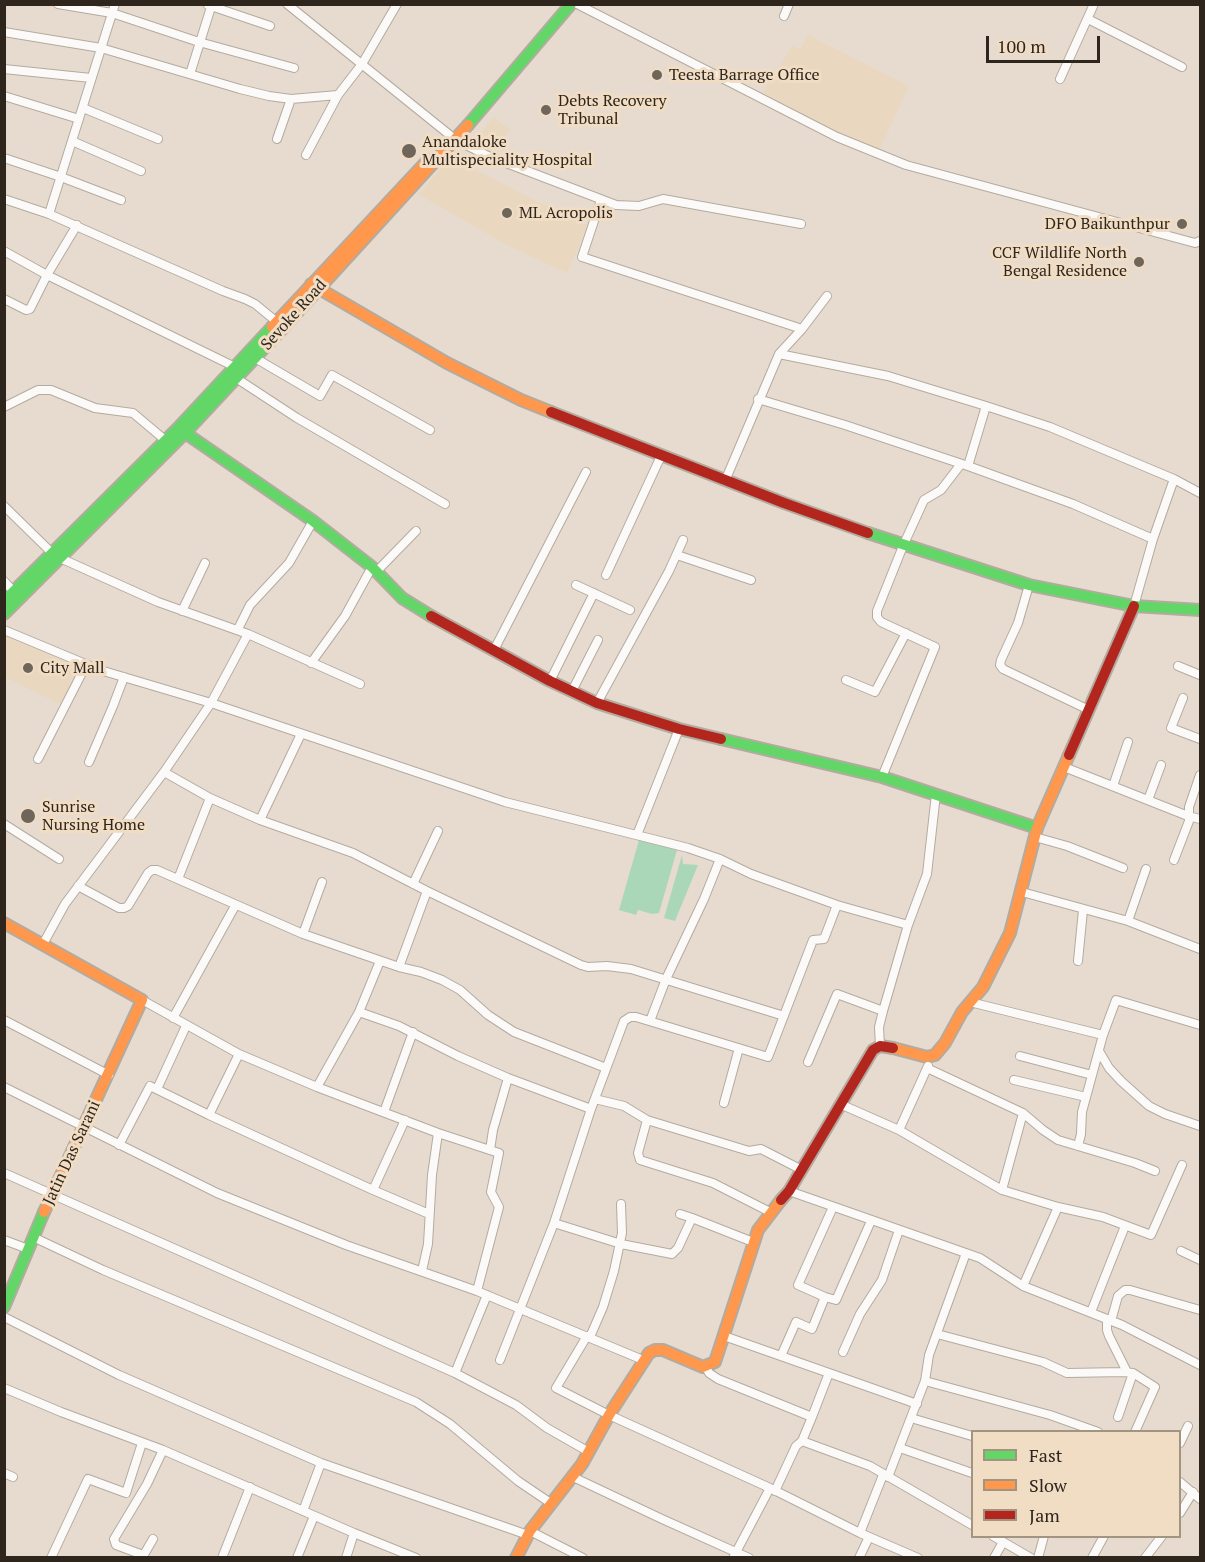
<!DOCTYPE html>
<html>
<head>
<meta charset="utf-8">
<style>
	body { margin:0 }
	#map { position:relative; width:1205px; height:1562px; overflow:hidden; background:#e6dbce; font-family:"PT Serif",serif }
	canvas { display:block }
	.frame { position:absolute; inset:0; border:6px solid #2e261d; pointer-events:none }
	.legend { position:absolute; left:971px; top:1430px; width:210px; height:108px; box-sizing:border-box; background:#f1dcc4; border:2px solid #a39381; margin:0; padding:8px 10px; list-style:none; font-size:18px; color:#2e261d }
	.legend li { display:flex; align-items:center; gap:12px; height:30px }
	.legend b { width:30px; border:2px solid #a39381 }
	.scale { position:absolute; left:986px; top:36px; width:114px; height:27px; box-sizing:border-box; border:3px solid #2e261d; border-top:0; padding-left:8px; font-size:18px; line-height:21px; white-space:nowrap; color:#2e261d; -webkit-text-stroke:4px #f1dcc4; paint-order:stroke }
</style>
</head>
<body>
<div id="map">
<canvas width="1205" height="1562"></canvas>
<div class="frame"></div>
<ul class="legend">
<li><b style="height:8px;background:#63d668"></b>Fast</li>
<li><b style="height:8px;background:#ff974d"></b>Slow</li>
<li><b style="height:8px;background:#b3261e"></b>Jam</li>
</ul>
<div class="scale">100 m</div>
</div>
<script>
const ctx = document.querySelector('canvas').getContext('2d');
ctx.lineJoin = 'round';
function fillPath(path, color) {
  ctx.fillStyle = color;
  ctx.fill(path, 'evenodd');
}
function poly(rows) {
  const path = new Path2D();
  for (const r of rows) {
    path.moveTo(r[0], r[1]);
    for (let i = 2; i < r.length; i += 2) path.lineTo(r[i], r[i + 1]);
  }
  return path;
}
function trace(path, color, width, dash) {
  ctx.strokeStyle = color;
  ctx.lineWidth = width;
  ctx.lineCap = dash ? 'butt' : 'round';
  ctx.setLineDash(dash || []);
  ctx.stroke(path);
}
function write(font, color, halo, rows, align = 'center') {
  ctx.font = font + ' "PT Serif",serif';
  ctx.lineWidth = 6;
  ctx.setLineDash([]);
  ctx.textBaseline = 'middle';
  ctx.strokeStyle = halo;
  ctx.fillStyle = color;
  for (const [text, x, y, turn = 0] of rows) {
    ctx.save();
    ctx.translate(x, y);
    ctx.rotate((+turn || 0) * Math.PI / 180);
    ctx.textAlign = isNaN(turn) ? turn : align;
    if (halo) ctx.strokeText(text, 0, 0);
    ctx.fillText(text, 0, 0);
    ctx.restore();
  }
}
const built = poly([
	[808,35,909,86,879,151,827,129,761,96,792,46,800,49],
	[493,117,510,130,497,146,493,145,490,152,471,144],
	[452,157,538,202,588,225,567,273,505,244,418,194],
	[4,633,81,668,62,705,5,677]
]);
const green = poly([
	[639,840,677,850,659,913,652,914,638,910,636,915,619,910],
	[682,855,683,864,698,865,675,921,664,918]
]);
const street = poly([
	[58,4,112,13,199,42,294,68],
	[287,4,451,136],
	[577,4,837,137,906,165,1195,243,1200,241],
	[208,5,270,26],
	[784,16,789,4],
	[1088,19,1182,67],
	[4,32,101,48,240,89,269,96,291,99,338,95],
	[4,69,91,78],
	[190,74,212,4],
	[1060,79,1094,4],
	[4,96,79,119],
	[83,108,158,139],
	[277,139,291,99],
	[456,140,488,156,616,205,639,206,663,199,801,224],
	[72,141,141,171],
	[306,155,338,95,362,64,397,4],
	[4,158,61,177,121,200],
	[4,199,49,214,223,291,245,299,255,304,277,322],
	[601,200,582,257,802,329],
	[49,214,115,4],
	[4,251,47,275,235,367],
	[4,299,26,310,30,309,47,275,77,225],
	[779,354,802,329,827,296],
	[255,358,320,396,332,375,430,430],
	[236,378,297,418,445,504],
	[758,399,845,425,968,466,1073,504,1153,539],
	[4,407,38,390,51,390,95,408,133,413,165,440],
	[968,466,986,406],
	[725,481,779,354,888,376,986,406,1050,427,1174,479,1200,493],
	[4,506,52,553],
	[677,555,751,580],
	[60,558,158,602,248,634,360,684],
	[376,572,416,531],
	[606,575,661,456],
	[4,581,14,592],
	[576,585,630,610],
	[1029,585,1018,623,1001,660,1000,665,1003,669,1089,710],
	[1134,606,1153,539,1174,479],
	[182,611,205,563],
	[238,629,250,605,289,563,313,521],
	[4,630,100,670,211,703,505,802,688,848,720,859,751,874,837,905,908,925],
	[494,650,586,472],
	[311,663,345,616,372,567],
	[1178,666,1200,675],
	[846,680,875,692,906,633],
	[550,681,594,593],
	[572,691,598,640],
	[1183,698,1171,728,1200,739],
	[597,703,669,571,683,540],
	[38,759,86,665],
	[89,762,113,706,124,677],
	[1064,767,1188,816,1200,819],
	[164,772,210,798,260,820,353,853,427,891,581,965,588,967,607,966,631,969,784,1016],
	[882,777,935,647,881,622,877,617,877,611,903,546,924,500,941,490,961,464],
	[1113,786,1128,742],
	[1148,800,1161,765],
	[260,820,301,734],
	[4,824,59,859],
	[637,835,679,729],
	[1035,837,1067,846,1123,868],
	[1174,860,1189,821,1189,807,1200,775],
	[178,879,210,798],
	[413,884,438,831],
	[78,886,119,908,124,908,128,906,148,873,152,870,157,870,303,934,399,967,421,972,442,980,460,990,488,1015,514,1032,606,1068],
	[1022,892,1128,921,1200,949],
	[1128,921,1146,869],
	[303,934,322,882],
	[43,944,65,904,164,772,211,703,248,634],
	[1078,961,1083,910],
	[399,967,427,891],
	[142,1000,239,1054,317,1087,438,1133,499,1153,491,1192,499,1207,477,1291],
	[970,1002,1103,1035],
	[359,1012,399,1026,458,1056,508,1078,591,1109],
	[173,1018,235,906],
	[4,1020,109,1075],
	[650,1021,666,979,704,899,720,859],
	[880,1046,879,1027,883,1011,908,925,927,874,936,794],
	[1099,1051,1109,1068,1121,1081,1149,1106,1165,1114,1200,1126],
	[1020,1056,1092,1075],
	[808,1062,837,994,883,1011],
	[927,1068,1023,1113,1043,1130,1058,1140,1135,1163,1155,1171],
	[1014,1080,1086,1097],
	[4,1087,217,1193,346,1245,477,1291,643,1360],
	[317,1087,359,1012,380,961],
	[157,1089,186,1026],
	[595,1099,624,1106,647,1120,739,1148,749,1151,761,1149,802,1170],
	[724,1103,739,1048],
	[840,1104,899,1130,1002,1190,1058,1207,1103,1217,1151,1235,1182,1165],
	[384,1112,413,1032],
	[209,1115,239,1054],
	[647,1120,638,1153,640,1160,713,1183,770,1212],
	[899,1130,928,1066],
	[119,1145,150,1086,209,1115,373,1190,405,1120],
	[1078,1146,1081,1134,1082,1112,1103,1035,1116,1000,1200,1025],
	[490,1150,493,1130,508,1078],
	[4,1173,455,1373,516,1405,547,1428,589,1452],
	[373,1190,429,1214],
	[1002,1190,1023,1113],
	[789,1191,980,1258,1023,1286,1122,1325,1200,1365],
	[833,1207,798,1285,825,1297,836,1300,871,1221],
	[680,1214,692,1218],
	[554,1223,621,1244,672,1254,678,1248,692,1218,753,1242],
	[33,1237,103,1270,416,1402,450,1424,518,1481,552,1504],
	[4,1240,28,1249],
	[1181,1251,1200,1260],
	[422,1271,428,1244,432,1175,438,1133],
	[1023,1286,1058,1207],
	[1091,1312,1125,1226],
	[4,1317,119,1375,321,1463,528,1535],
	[1107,1319,1107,1330,1109,1336,1127,1372],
	[1111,1321,1118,1296,1125,1290,1130,1290,1200,1310],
	[937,1334,1043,1362,1067,1373,1124,1372,1133,1373,1155,1387,1135,1432],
	[587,1336,556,1388,609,1415,770,1488,860,1533,918,1558],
	[724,1336,917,1404],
	[590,1337,603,1307,614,1271,622,1233,621,1204],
	[843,1352,860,1314,882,1280,899,1230],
	[781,1356,796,1322,812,1329,825,1297],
	[500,1360,554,1223,591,1109,624,1021,630,1017,636,1017,768,1057,813,940,824,939,837,905],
	[706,1367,709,1373,718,1379,812,1417,802,1441,796,1446,775,1491],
	[455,1373,487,1295],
	[925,1381,1050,1415,1098,1432],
	[4,1388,61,1412,163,1450,354,1533,416,1558],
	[812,1417,829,1373],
	[1118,1417,1133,1373],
	[911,1418,972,1436],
	[802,1441,870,1466,972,1525],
	[1180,1443,1188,1426],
	[900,1448,972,1473],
	[4,1473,13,1477],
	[573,1477,662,1519,749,1558],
	[888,1477,925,1381,929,1355,966,1253],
	[1180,1482,1200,1499],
	[303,1511,321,1463],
	[1180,1513,1193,1492],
	[530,1531,583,1558],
	[860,1533,883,1475],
	[993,1536,1031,1558],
	[143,1555,116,1545,114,1539,147,1484,163,1450],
	[51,1558,88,1479,126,1493,142,1443],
	[142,1558,153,1539],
	[222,1558,250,1487],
	[297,1558,314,1516],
	[346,1558,354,1533],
	[733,1558,770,1488],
	[859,1558,869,1537],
	[994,1558,1003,1542],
	[1038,1558,1044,1536],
	[1092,1558,1104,1536],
	[1145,1558,1162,1536]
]);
const fast = poly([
	[468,125,571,4],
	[178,428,313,521,372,567,402,598,431,616],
	[868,533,1029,585,1134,606,1200,610],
	[4,601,178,428,272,327],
	[4,614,185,433,282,329],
	[721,739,882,777,1037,828],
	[4,1307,44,1212]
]);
const slow = poly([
	[311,284,447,363,521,400,551,412],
	[272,327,428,160],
	[282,329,468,125],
	[4,923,142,1000,44,1212],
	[893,1048,927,1057,935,1055,945,1043,962,1012,983,987,1010,933,1037,828,1069,755],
	[516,1558,530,1531,582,1464,609,1415,649,1353,655,1350,663,1350,703,1367,715,1362,758,1230,781,1200]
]);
const jam = poly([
	[551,412,784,503,868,533],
	[431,616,550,681,597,703,679,729,721,739],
	[1069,755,1134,606],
	[781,1200,789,1191,873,1050,880,1046,893,1048]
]);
const markers = [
	[657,75,6,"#6e655b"],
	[546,110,6,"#6e655b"],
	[409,151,8,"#6e655b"],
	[507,213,6,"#6e655b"],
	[1182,224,6,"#6e655b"],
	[1139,262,6,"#6e655b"],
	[28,668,6,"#6e655b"],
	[28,816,8,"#6e655b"]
];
const poiNames = [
	["Teesta Barrage Office",669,75],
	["Debts Recovery",558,101],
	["Tribunal",558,119],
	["Anandaloke",422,142],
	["Multispeciality Hospital",422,160],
	["ML Acropolis",519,213],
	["DFO Baikunthpur",1170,224,"right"],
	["CCF Wildlife North",1127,253,"right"],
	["Bengal Residence",1127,271,"right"],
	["City Mall",40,668],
	["Sunrise",42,807],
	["Nursing Home",42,825]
];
const streetNames = [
	["Sevoke Road",294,315,-48],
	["Jatin Das Sarani",72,1153,-65]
];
fillPath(built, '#ead7c0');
fillPath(green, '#abd7b9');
trace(street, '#b3aba0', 10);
trace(fast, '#b3aba0', 14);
trace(slow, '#b3aba0', 14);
trace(jam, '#b3aba0', 14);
trace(street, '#fbfaf8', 8);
trace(fast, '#63d668', 10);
trace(slow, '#ff974d', 10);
trace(jam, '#b3261e', 10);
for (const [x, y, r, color] of markers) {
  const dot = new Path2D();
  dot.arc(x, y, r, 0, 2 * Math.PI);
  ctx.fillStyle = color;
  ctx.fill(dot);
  trace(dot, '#f1dcc4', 2);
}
write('16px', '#2e261d', '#f1dcc4', poiNames, 'left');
write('16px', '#2e261d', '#f1dcc4', streetNames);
</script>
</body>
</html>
